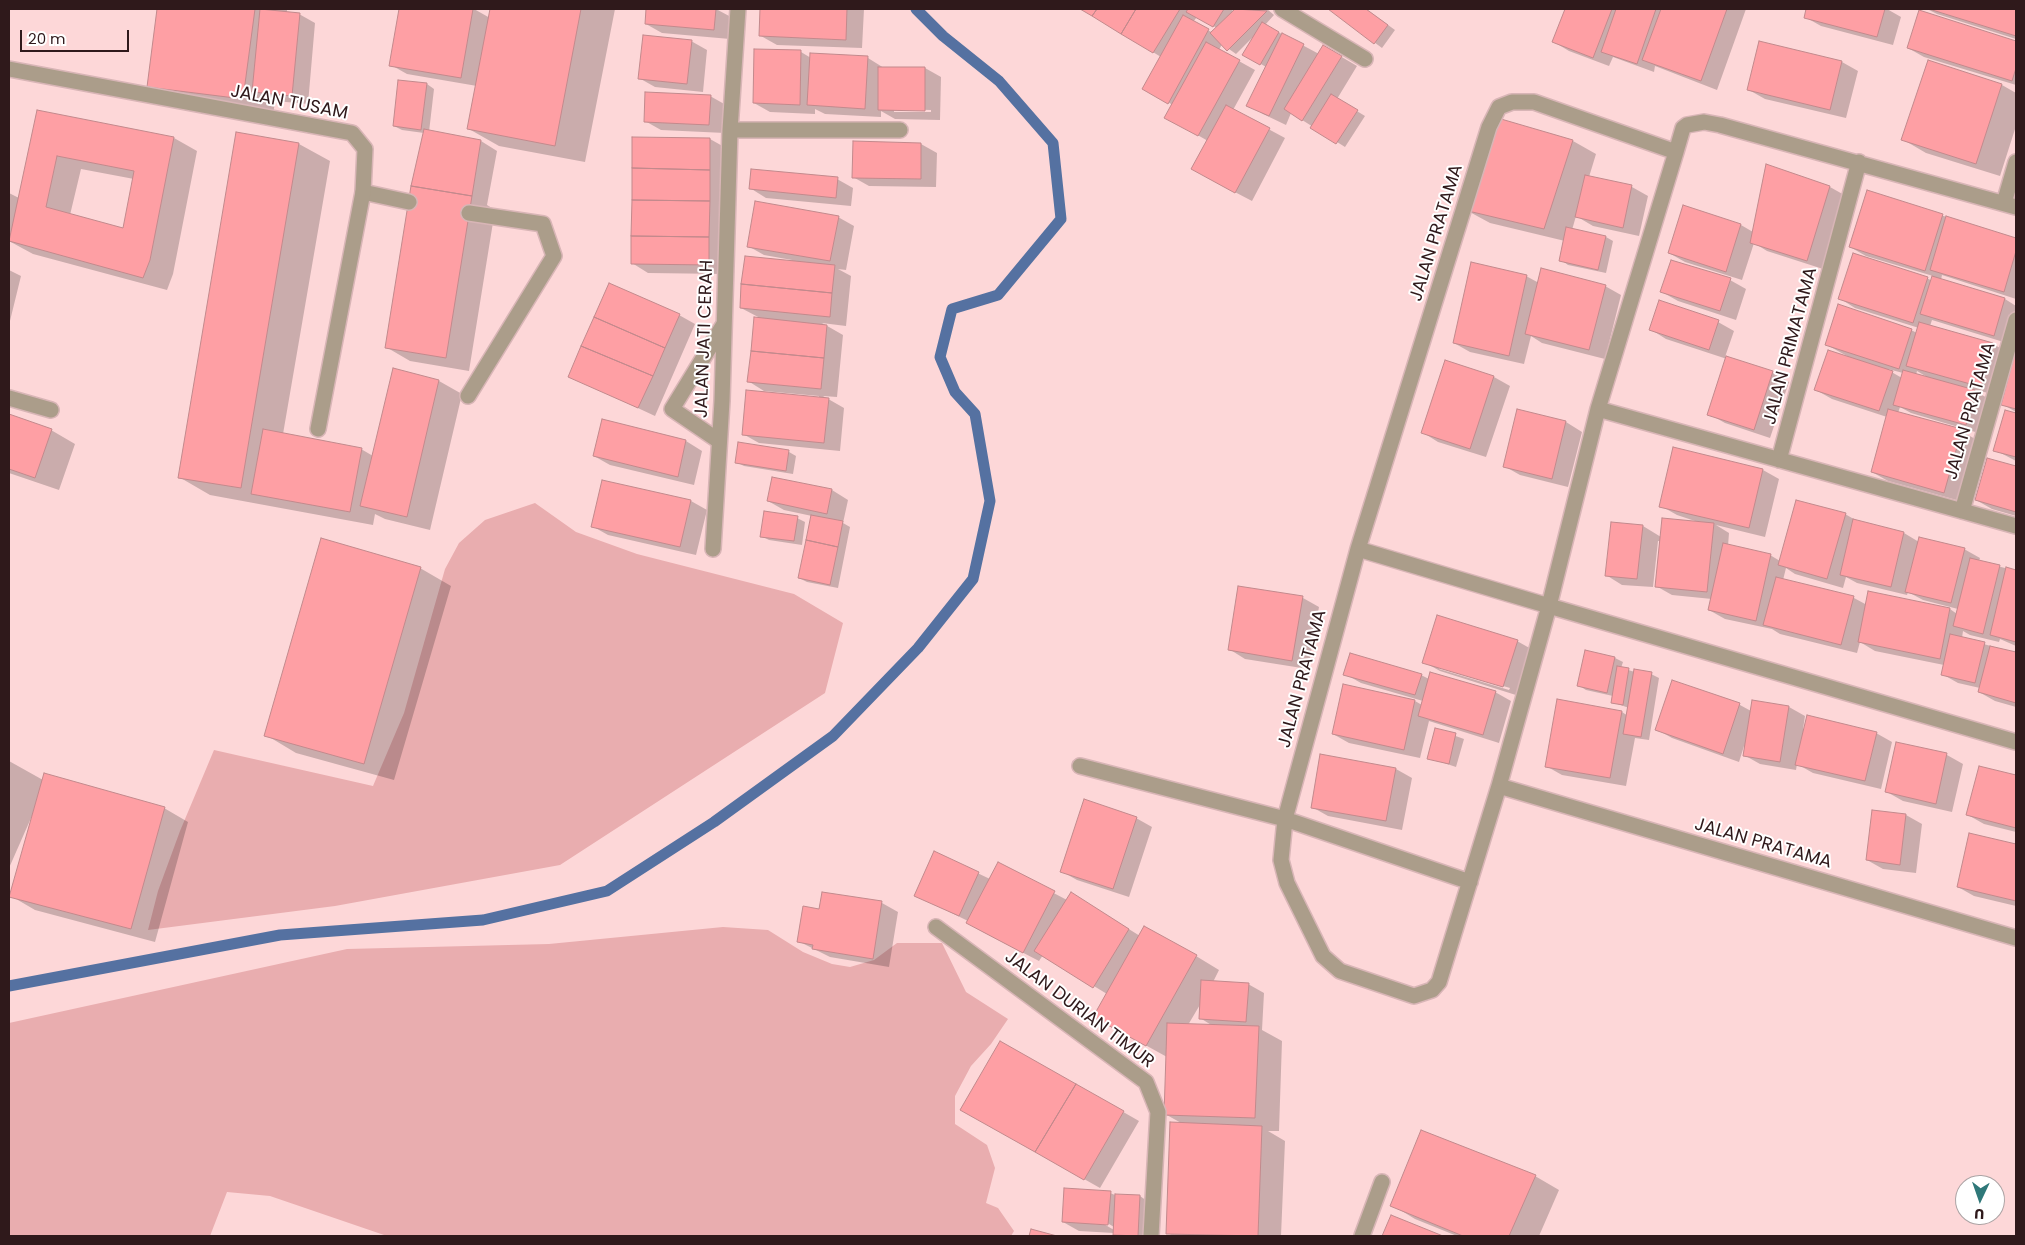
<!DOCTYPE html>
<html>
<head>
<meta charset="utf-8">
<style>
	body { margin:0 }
	#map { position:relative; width:2025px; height:1245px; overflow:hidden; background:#fdd7d8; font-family:Poppins,sans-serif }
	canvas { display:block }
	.frame { position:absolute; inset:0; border:10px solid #2f191b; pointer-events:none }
	.north { position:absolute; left:1955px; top:1175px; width:50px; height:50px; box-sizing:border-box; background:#fff; border:1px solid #aca3a4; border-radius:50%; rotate:183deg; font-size:14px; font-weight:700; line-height:20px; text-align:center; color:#2f191b }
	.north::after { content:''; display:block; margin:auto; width:18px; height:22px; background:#2f7879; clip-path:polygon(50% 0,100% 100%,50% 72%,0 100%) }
	.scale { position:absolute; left:20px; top:30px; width:109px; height:22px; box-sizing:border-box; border:2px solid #2f191b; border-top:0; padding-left:6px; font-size:15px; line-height:18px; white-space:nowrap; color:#2f191b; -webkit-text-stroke:4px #fff; paint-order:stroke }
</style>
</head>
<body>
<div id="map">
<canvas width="2025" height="1245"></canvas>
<div class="frame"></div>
<div class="north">U</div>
<div class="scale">20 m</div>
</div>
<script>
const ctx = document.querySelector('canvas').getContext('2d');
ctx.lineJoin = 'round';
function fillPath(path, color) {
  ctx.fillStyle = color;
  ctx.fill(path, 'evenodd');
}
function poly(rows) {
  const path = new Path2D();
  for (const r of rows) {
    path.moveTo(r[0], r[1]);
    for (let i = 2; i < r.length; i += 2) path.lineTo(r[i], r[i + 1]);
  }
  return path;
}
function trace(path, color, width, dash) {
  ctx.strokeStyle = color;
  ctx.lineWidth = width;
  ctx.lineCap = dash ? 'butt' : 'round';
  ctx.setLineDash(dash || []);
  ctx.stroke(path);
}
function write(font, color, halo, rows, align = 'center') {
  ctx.font = font + ' Poppins,sans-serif';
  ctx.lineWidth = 4;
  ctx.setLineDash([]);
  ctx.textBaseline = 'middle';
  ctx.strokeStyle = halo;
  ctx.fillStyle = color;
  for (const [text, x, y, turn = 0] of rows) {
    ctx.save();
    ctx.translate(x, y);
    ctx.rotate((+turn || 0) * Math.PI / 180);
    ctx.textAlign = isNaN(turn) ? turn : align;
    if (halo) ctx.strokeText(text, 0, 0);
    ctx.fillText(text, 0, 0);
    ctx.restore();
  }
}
const green = poly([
	[535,503,576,532,637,554,794,594,843,623,825,693,560,865,335,906,148,930,158,891,180,831,214,750,373,786,404,713,445,569,459,543,485,520],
	[723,927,768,930,803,952,832,964,850,967,874,960,897,943,942,943,966,992,1008,1019,991,1044,971,1066,955,1096,955,1124,987,1145,995,1168,986,1203,998,1208,1014,1231,1011,1236,387,1236,270,1196,227,1192,210,1236,9,1236,9,1023,347,949,549,944]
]);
const shadow = poly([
	[158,9,287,9,287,13,299,14,315,23,308,104,275,101,273,116,179,103,148,86],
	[400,9,474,9,490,18,492,9,615,9,585,162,499,146,469,129,477,86,407,74,391,65],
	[648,9,716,9,731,17,730,39,662,33,646,24],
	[762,9,864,9,862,48,777,45,761,36],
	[1082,9,1233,9,1231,15,1237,9,1267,9,1274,15,1265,25,1319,54,1323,46,1357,66,1337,99,1365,116,1345,147,1291,113,1286,125,1263,114,1248,105,1266,67,1244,54,1254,36,1236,54,1222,44,1219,50,1255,70,1233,110,1285,138,1252,201,1208,178,1208,141,1180,125,1173,105,1144,89,1161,57],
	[1197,17,1217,28,1213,33,1193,22],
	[1329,9,1366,9,1395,30,1382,48],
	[1567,9,1746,9,1717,90,1655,66,1654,72,1613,57,1609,66,1569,51,1554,42],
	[1808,9,1887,9,1901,17,1893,45,1821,26,1805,17],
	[1927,9,2016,9,2016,39,1937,14],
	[1920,12,2016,42,2016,85,1924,57,1908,48],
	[691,41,707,50,703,92,655,87,639,78],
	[1760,43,1842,62,1858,71,1846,118,1765,99,1749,90],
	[801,52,811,58,868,58,884,68,925,68,941,77,940,120,895,119,881,111,881,117,825,114,815,109,815,114,770,112,754,103],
	[894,109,931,110,931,112,894,112],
	[1929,61,2002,85,2016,93,2016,126,2000,176,1926,153,1902,139],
	[427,84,434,89,429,132,481,141,497,151,487,205,495,210,469,371,410,361,386,347,424,133,402,130,394,126],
	[710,96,726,105,725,133,661,130,645,121],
	[38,111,174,138,197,151,173,274,167,290,33,254,9,241,9,193,19,198],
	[81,169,134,179,124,230,70,215],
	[1502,120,1573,141,1596,154,1589,177,1632,187,1648,196,1639,236,1593,226,1576,216,1572,230,1606,237,1613,241,1606,273,1568,265,1561,260,1565,241,1490,223,1466,210],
	[237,134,299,144,330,161,283,434,361,449,373,456,439,381,462,394,430,530,385,519,375,514,373,525,210,495,179,477],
	[710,139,726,148,724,274,648,273,632,263],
	[921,144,937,153,936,187,869,186,853,177],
	[1766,165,1830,187,1846,196,1823,269,1767,251,1754,243,1742,280,1685,262,1669,253,1684,206,1741,225,1753,232],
	[837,179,853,188,851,206,766,198,750,188],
	[1868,192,2016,239,2016,299,1942,275,1941,280,2005,299,2016,306,2016,323,2010,344,1932,320,1930,326,1993,344,2009,353,1997,395,1971,389,1991,400,1982,434,1911,413,1900,407,1898,413,1961,431,1977,440,1960,501,1888,481,1872,472,1887,417,1832,399,1816,390,1847,356,1827,345,1911,330,1917,333,1919,328,1855,308,1839,298,1927,278,1932,281,1933,276,1866,256,1850,247],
	[1888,369,1903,373,1902,378,1888,370],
	[1917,371,1927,377,1916,375],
	[838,217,854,226,846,270,838,269,851,276,846,326,822,323,843,335,837,397,823,396,844,408,840,451,759,443,743,434,819,398,819,396,764,391,748,381,762,319,741,308,792,260,764,255,748,246],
	[9,270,21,276,9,325],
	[1526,276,1539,283,1605,286,1621,295,1605,359,1542,343,1531,336,1524,364,1470,352,1454,343],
	[1730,280,1746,289,1736,320,1678,301,1662,292],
	[679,315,695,324,655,416,569,376],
	[1718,322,1734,331,1725,357,1773,373,1789,382,1770,438,1725,423,1709,414,1727,359,1666,339,1650,329],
	[2015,358,2016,358,2016,412,2002,404],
	[1446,362,1494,377,1510,386,1486,457,1438,442,1422,432],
	[1518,411,1566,422,1582,432,1568,487,1520,475,1504,466],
	[2006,412,2016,414,2016,461,1995,450],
	[9,416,51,430,75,444,59,490,9,473],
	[603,421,686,441,702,451,694,485,610,465,594,456],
	[739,443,789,452,796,456,793,474,744,466,736,462],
	[1674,449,1763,470,1779,479,1765,537,1716,525,1729,533,1728,546,1770,555,1780,561,1845,514,1859,522,1904,533,1919,542,1964,549,1980,558,1979,561,2016,571,2016,646,2000,639,1999,642,1970,635,1963,631,1962,638,2016,653,2016,707,1995,701,1979,692,1980,688,1958,683,1942,674,1944,665,1875,651,1860,642,1857,653,1780,634,1772,629,1725,619,1709,610,1712,599,1672,595,1656,586,1661,541,1658,541,1653,587,1622,585,1606,575,1612,523,1643,526,1661,537,1701,523,1677,515,1661,506],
	[1786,568,1795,574,1843,588,1846,577,1857,583,1907,595,1908,592,1923,600,1958,609,1957,614,1950,609,1867,605,1854,598,1783,580],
	[1988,459,2016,467,2016,516,1992,509,1976,500],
	[773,479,832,490,848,500,843,523,850,527,838,588,807,582,799,578,812,516,784,510,768,501],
	[691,501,707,510,696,555,608,535,592,526],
	[797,518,805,522,802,545,769,540,761,536],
	[420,568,451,586,394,780,296,753,266,735],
	[1303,598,1319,607,1308,669,1245,659,1229,649],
	[1517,641,1533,650,1519,696,1440,671,1424,662],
	[1439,667,1510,688,1509,690,1439,669],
	[1586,651,1615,658,1623,662,1621,668,1635,672,1651,674,1659,678,1649,740,1635,738,1626,786,1562,775,1546,766,1622,712,1628,716,1629,708,1612,702,1613,696,1586,690,1578,685],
	[1345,674,1421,675,1429,679,1495,692,1511,701,1499,743,1429,721,1420,758,1349,743,1333,734,1344,686,1415,701,1422,705,1423,701,1361,683],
	[1673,682,1740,705,1751,711,1753,702,1789,707,1805,716,1803,729,1876,733,1892,742,1881,789,1813,773,1797,764,1796,770,1760,764,1744,755,1744,746,1739,762,1672,738,1656,729],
	[1436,729,1464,739,1456,767,1429,758],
	[1897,744,1947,755,1963,764,1952,812,1903,801,1887,792],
	[9,761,43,780,164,808,188,822,155,942,35,910,11,896,35,809,9,868],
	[1980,767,2016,777,2016,832,1984,824,1968,815],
	[1396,769,1412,778,1402,830,1328,816,1312,807],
	[1873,811,1906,815,1922,824,1916,873,1883,869,1867,860],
	[1136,818,1152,827,1129,897,1077,880,1061,871],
	[1970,835,2016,845,2016,906,1974,896,1958,887],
	[935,853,990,879,998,864,1067,900,1087,903,1140,936,1196,956,1219,970,1213,982,1248,984,1264,993,1262,1030,1282,1041,1279,1131,1268,1131,1285,1141,1281,1236,1173,1236,1168,1233,1183,1124,1165,1114,1167,1057,1118,1030,1107,994,1043,955,1039,961,983,932,968,921,915,895],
	[1201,1003,1200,1018,1213,1026,1188,1025],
	[882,903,898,912,889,967,830,957,798,941,820,910],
	[1001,1042,1139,1121,1100,1188,962,1110],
	[1535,1176,1559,1190,1539,1236,1457,1236,1415,1219,1392,1205],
	[1110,1193,1115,1195,1140,1196,1147,1201,1146,1236,1117,1236,1114,1233,1079,1231,1063,1222],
	[1104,1221,1114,1227,1114,1230,1102,1223],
	[1392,1217,1440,1236,1383,1236]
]);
const stream = poly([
	[9,986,280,935,483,920,607,891,714,822,833,736,918,648,973,579,990,501,975,414,955,392,940,357,952,309,998,295,1061,219,1053,143,999,81,943,36,916,9]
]);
const building = poly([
	[157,9,255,9,243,99,147,87,157,9],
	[260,9,300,13,292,96,252,92,260,9],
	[399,9,473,9,461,78,389,66,399,9],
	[490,9,581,9,555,146,467,129,490,9],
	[646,9,716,9,714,30,645,24,646,9],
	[760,9,847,9,846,40,759,36,760,9],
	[1080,9,1097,9,1092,16,1080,9],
	[1097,9,1136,9,1121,34,1092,16,1097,9],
	[1136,9,1180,9,1153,53,1121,34,1136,9],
	[1188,9,1224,9,1213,27,1186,12,1188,9],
	[1235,9,1267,11,1227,51,1210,33,1235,9],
	[1328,9,1366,9,1388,25,1374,44,1328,9],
	[1565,9,1612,9,1593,58,1552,42,1565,9],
	[1616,9,1656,9,1637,64,1601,52,1616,9],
	[1661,9,1727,9,1701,81,1642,60,1661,9],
	[1806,9,1885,9,1877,37,1804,18,1806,9],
	[1929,9,2016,9,2016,36,1929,9],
	[1919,10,2016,41,2016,68,2012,81,1907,48,1919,10],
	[1183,15,1209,29,1168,104,1142,89,1183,15],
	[1262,22,1279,32,1260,65,1242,55,1262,22],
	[1282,33,1304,44,1269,116,1246,106,1282,33],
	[643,35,692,40,687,84,638,79,643,35],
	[1759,41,1842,61,1830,110,1747,90,1759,41],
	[1206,42,1240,60,1198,136,1164,118,1206,42],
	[1323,45,1342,56,1302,121,1284,109,1323,45],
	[754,49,801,50,800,105,753,103,754,49],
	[810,53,868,56,865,109,807,105,810,53],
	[1928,60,2002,84,1976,164,1901,140,1928,60],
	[878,67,925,67,925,111,878,110,878,67],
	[398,80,427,83,421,130,393,126,398,80],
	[645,92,711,95,709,125,644,122,645,92],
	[1331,94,1358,110,1336,144,1310,128,1331,94],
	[1226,105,1270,128,1235,193,1191,169,1226,105],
	[37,110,174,137,150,260,143,278,9,241,37,110],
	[57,156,134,171,123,228,46,207,57,156],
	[1501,119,1573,140,1544,229,1464,210,1501,119],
	[424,129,481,140,472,196,411,186,424,129],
	[236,132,299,143,241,488,178,478,236,132],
	[632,137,710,138,710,170,632,168,632,137],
	[853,141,921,143,921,179,852,178,853,141],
	[1766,164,1830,186,1807,261,1750,243,1766,164],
	[632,168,710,170,710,201,632,200,632,168],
	[751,169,838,177,836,198,749,189,751,169],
	[1585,175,1632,185,1623,228,1575,217,1585,175],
	[411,186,472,196,446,358,385,348,411,186],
	[1867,190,1943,214,1925,271,1849,247,1867,190],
	[632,200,710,201,709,237,631,236,632,200],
	[755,201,839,216,830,261,747,247,755,201],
	[1683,205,1741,224,1726,272,1668,253,1683,205],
	[1946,216,2016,238,2016,251,2004,292,1930,270,1946,216],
	[1566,227,1606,236,1598,270,1559,261,1566,227],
	[631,236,709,237,709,265,631,264,631,236],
	[1853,253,1928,277,1913,323,1838,299,1853,253],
	[745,256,835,265,832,293,741,284,745,256],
	[1671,260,1731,278,1720,311,1660,292,1671,260],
	[1471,262,1527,275,1509,356,1453,343,1471,262],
	[1541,268,1606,285,1589,350,1525,334,1541,268],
	[1932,276,2005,298,1994,336,1920,314,1932,276],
	[609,283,680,314,665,348,594,317,609,283],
	[741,284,832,293,830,317,740,308,741,284],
	[1659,300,1719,320,1709,350,1649,330,1659,300],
	[1838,304,1912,329,1899,369,1825,345,1838,304],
	[594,317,665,348,653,376,581,346,594,317],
	[754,317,827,325,824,358,751,351,754,317],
	[1919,322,1993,343,1981,387,1906,366,1919,322],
	[581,346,653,376,638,408,568,377,581,346],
	[1828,350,1893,371,1879,411,1814,390,1828,350],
	[751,351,824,358,821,389,747,382,751,351],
	[1726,356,1773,371,1754,430,1707,415,1726,356],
	[2014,356,2016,357,2016,409,2001,405,2014,356],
	[1445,360,1494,376,1470,449,1421,433,1445,360],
	[393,368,439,380,407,517,360,506,393,368],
	[1903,370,1975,390,1966,425,1893,405,1903,370],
	[746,390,829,398,824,443,742,435,746,390],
	[1517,409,1566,421,1552,479,1503,467,1517,409],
	[1888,409,1962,429,1944,493,1871,472,1888,409],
	[2005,410,2016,413,2016,457,1993,451,2005,410],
	[9,414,52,429,35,478,9,469,9,414],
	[602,419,686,440,678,477,593,456,602,419],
	[263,429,362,448,350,512,251,494,263,429],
	[738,442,789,450,786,471,735,463,738,442],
	[1673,447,1763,469,1749,528,1659,507,1673,447],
	[1987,458,2016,466,2016,512,1975,500,1987,458],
	[772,477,832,489,827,514,767,501,772,477],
	[602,480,691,500,680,547,591,527,602,480],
	[1796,500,1846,513,1827,579,1778,565,1796,500],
	[764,511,798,516,794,541,760,537,764,511],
	[811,515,843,521,838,547,806,540,811,515],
	[1662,518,1714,523,1707,592,1655,587,1662,518],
	[1853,519,1904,532,1891,587,1840,575,1853,519],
	[1611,522,1643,525,1637,579,1605,576,1611,522],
	[1919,537,1965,548,1951,603,1905,592,1919,537],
	[321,538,421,567,364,764,264,736,321,538],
	[806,540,838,547,830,585,798,578,806,540],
	[1723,543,1771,554,1756,621,1708,610,1723,543],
	[1970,558,2000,565,1983,634,1953,626,1970,558],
	[2006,567,2016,570,2016,642,1990,635,2006,567],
	[1776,577,1854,596,1841,645,1763,625,1776,577],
	[1238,586,1303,596,1292,661,1228,650,1238,586],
	[1868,591,1950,608,1940,659,1858,642,1868,591],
	[1437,615,1518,640,1503,687,1422,663,1437,615],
	[1950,634,1985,642,1975,683,1941,675,1950,634],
	[1990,646,2016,652,2016,703,1978,692,1990,646],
	[1585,650,1615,657,1607,693,1577,686,1585,650],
	[1350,653,1422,674,1415,695,1343,675,1350,653],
	[1617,666,1629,668,1623,705,1611,703,1617,666],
	[1634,669,1652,672,1641,737,1623,734,1634,669],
	[1430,672,1496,691,1483,735,1418,716,1430,672],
	[1672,680,1740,703,1723,754,1655,730,1672,680],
	[1343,684,1415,700,1404,750,1332,734,1343,684],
	[1557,699,1622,711,1610,778,1545,767,1557,699],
	[1752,700,1789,706,1780,762,1743,756,1752,700],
	[1807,715,1877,732,1865,781,1795,765,1807,715],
	[1435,728,1456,733,1449,764,1427,759,1435,728],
	[1896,742,1947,753,1936,804,1885,792,1896,742],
	[1320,754,1396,768,1386,821,1311,808,1320,754],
	[1979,766,2016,775,2016,828,1966,815,1979,766],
	[44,773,165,807,131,929,9,897,44,773],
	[1084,799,1137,817,1113,889,1060,872,1084,799],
	[1872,810,1906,814,1900,865,1866,860,1872,810],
	[1969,833,2016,844,2016,901,1957,887,1969,833],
	[934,851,979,872,959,916,914,896,934,851],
	[998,862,1055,891,1023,953,966,923,998,862],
	[822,892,882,901,873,959,812,949,813,945,797,942,803,906,819,909,822,892],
	[1071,892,1129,929,1093,988,1034,951,1071,892],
	[1144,926,1197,955,1146,1046,1093,1017,1144,926],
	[1201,980,1249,983,1246,1022,1199,1019,1201,980],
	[1167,1023,1259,1026,1255,1118,1164,1115,1167,1023],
	[1000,1041,1076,1084,1035,1152,960,1110,1000,1041],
	[1076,1084,1124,1111,1084,1180,1035,1152,1076,1084],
	[1170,1122,1262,1126,1258,1236,1166,1234,1170,1122],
	[1421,1130,1536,1175,1509,1236,1463,1236,1390,1206,1421,1130],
	[1064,1188,1111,1191,1108,1225,1062,1222,1064,1188],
	[1115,1194,1140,1195,1138,1236,1113,1235,1115,1194],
	[1391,1215,1443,1236,1382,1236,1391,1215],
	[1031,1229,1057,1236,1029,1236,1031,1229]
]);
const service = poly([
	[363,192,409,202],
	[468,396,554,256,543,224,469,213],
	[9,398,51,410]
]);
const minor = poly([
	[1282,9,1365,59],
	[9,69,352,133,365,149,363,192,318,429],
	[730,130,900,130],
	[1676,152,1598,409,1549,606,2016,742],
	[2004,203,2016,162],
	[1598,409,2016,526],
	[719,441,672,409,724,324],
	[1779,460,1859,162],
	[1962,511,2016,320],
	[713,549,722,401,730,130,738,9],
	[1358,549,1489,127,1499,107,1512,102,1534,102,1676,152,1683,128,1687,125,1704,122,1720,125,2016,207],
	[1080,766,1285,819,1470,882],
	[1499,786,1439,982,1432,990,1414,996,1340,971,1323,956,1287,883,1281,860,1285,819,1358,549,1549,606,1499,786,2016,938],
	[936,927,1146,1082,1158,1112,1151,1236],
	[1362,1236,1382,1182]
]);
const streetNames = [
	["JALAN TUSAM",289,103,11],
	["JALAN PRATAMA",1437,233,-73],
	["JALAN JATI CERAH",705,339,-88],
	["JALAN PRIMATAMA",1791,346,-75],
	["JALAN PRATAMA",1971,411,-74],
	["JALAN PRATAMA",1303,679,-75],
	["JALAN PRATAMA",1763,844,16],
	["JALAN DURIAN TIMUR",1079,1010,37]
];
fillPath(green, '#e9adaf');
fillPath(shadow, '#0003');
trace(stream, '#5571a1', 11);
fillPath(building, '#fe9fa4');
trace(building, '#c2898c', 1);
trace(service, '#d8b5b6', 18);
trace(minor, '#d8b5b6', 18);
trace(service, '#ab9d8a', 15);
trace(minor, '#ab9d8a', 15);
write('18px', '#2f191b', '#fff', streetNames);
</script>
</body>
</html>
